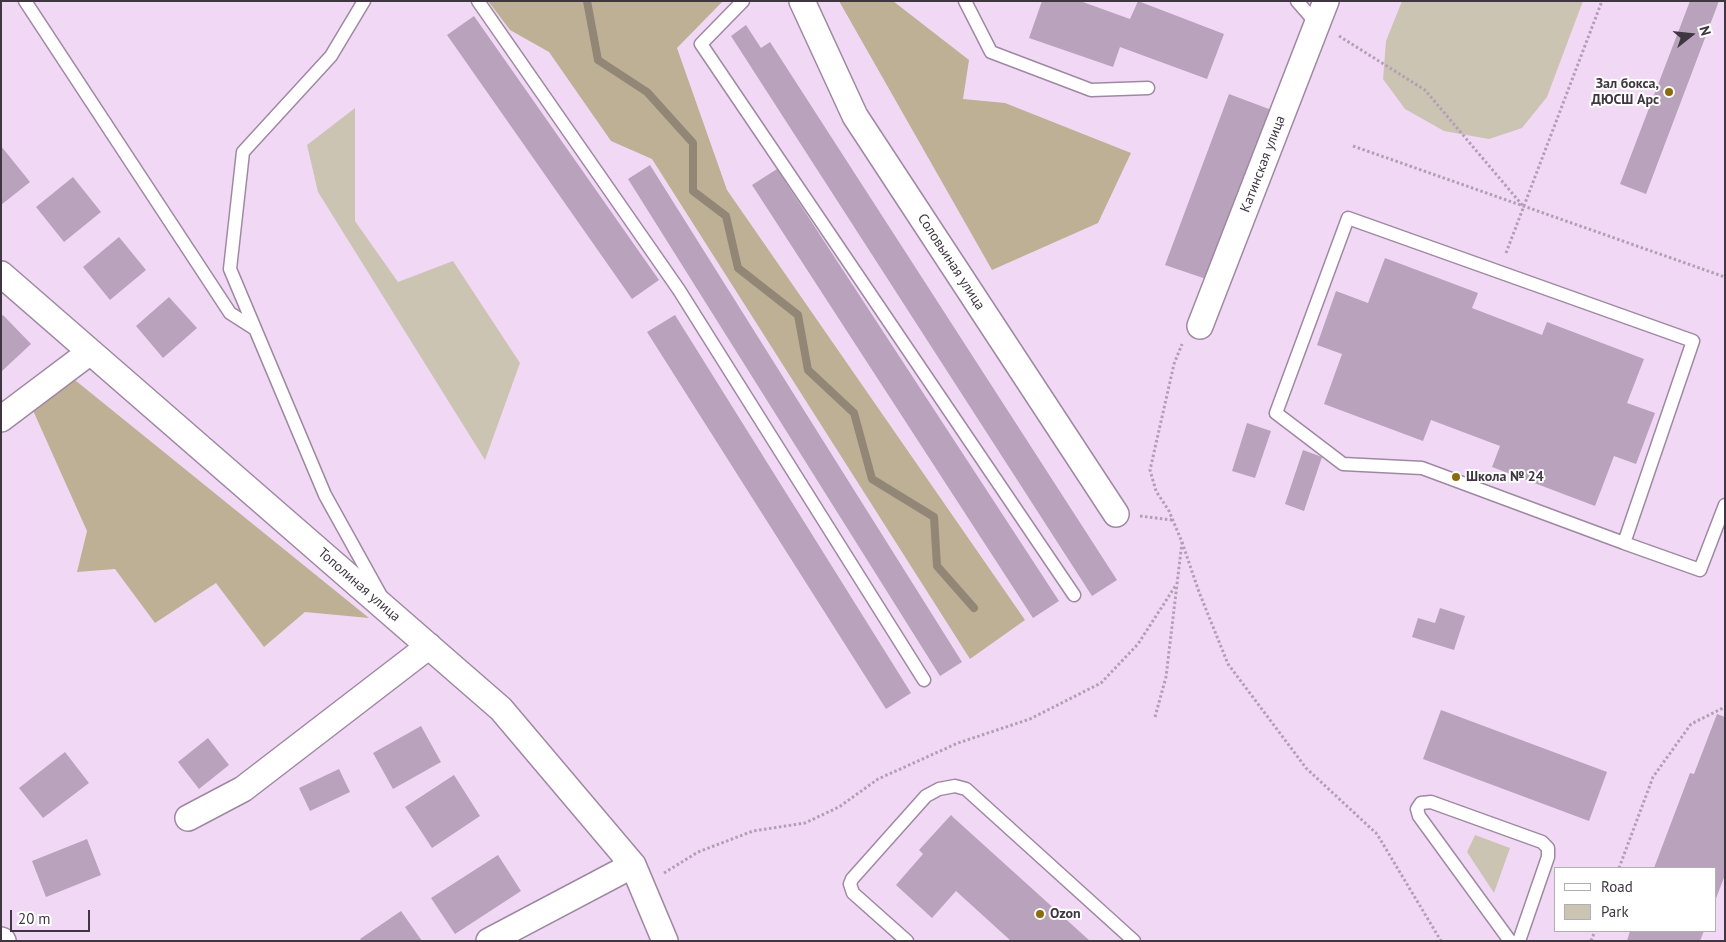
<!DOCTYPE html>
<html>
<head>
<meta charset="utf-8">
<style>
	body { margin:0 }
	#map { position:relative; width:1726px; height:942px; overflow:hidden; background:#f1d9f5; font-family:"PT Sans",sans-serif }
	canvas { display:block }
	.frame { position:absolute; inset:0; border:2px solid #3f3641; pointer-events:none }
	.legend { position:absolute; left:1554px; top:867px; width:162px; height:65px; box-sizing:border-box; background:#fff; border:1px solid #b2afb3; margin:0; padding:6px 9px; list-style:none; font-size:15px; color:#3f3641 }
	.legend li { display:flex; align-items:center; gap:10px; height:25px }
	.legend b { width:25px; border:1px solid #b2afb3 }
	.north { position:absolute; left:1666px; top:10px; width:50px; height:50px; -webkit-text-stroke:4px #fff; paint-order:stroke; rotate:74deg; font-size:14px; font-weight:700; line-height:20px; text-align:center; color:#3f3641 }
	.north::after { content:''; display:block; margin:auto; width:18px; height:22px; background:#3f3641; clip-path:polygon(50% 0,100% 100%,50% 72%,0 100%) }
	.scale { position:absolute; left:10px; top:910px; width:80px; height:22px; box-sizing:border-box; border:2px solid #3f3641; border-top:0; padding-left:6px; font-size:15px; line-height:18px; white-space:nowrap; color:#3f3641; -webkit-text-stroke:4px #fff; paint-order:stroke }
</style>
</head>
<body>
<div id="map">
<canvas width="1726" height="942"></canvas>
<div class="frame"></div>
<ul class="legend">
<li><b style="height:6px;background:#fff"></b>Road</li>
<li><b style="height:14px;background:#ccc4b3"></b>Park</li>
</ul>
<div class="north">N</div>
<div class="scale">20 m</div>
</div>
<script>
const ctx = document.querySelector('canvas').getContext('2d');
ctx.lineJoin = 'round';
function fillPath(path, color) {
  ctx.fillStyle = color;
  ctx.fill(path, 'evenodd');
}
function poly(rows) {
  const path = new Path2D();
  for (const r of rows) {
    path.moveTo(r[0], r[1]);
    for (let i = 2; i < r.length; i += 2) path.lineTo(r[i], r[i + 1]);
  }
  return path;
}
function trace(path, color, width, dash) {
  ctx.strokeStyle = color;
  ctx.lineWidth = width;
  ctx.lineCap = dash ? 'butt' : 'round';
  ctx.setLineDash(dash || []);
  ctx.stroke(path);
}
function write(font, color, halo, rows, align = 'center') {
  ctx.font = font + ' "PT Sans",sans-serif';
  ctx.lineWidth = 4;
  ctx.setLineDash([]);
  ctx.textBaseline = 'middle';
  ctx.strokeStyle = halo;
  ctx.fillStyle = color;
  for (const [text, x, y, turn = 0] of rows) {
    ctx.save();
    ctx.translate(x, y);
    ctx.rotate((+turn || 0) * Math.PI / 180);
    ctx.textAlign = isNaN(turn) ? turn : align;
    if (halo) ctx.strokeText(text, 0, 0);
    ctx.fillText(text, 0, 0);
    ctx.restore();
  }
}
const green = poly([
	[1402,1,1583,1,1547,97,1522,128,1489,139,1444,131,1405,109,1383,79,1386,41],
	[355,108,355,221,398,282,453,261,520,363,485,460,318,192,307,145],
	[1475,835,1510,848,1494,893,1467,852]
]);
const forest = poly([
	[488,1,723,1,677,48,727,190,1025,620,970,659,652,159,611,141,549,52,510,30],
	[839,1,893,1,969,60,963,99,1005,103,1131,153,1098,223,992,270],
	[65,372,369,618,305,612,264,647,216,583,155,623,115,569,77,572,87,531,31,406]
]);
const stream = poly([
	[587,1,598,60,647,92,693,143,693,191,726,216,738,268,798,315,808,370,854,413,872,479,934,517,937,566,974,608]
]);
const building = poly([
	[1042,1,1080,1,1130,19,1138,1,1224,34,1207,79,1120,47,1113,67,1029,38],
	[1690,1,1719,1,1646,194,1620,184],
	[474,16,659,280,632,299,447,35],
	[746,25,761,48,770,42,1117,580,1092,596,731,36],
	[1229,94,1277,112,1212,281,1165,265],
	[1,146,30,182,1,205],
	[650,165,962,662,940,676,628,179],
	[777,169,1059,601,1033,618,752,185],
	[73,177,101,212,64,242,36,207],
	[119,237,146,270,110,300,83,267],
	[1385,258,1478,293,1472,308,1542,335,1547,322,1644,359,1627,403,1655,413,1636,464,1614,456,1595,506,1492,467,1500,446,1431,420,1423,441,1324,404,1342,354,1317,345,1336,291,1368,303],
	[169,297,197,328,163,358,136,326],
	[3,315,31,344,2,371,1,317],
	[675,315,911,693,886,709,647,332],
	[1247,423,1271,431,1255,478,1232,471],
	[1303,450,1322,457,1304,511,1285,504],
	[1440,608,1465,616,1454,650,1412,637,1418,618,1435,623],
	[1441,710,1607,772,1589,821,1423,759],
	[1717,714,1725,717,1725,875,1715,901,1715,868,1654,868,1690,773,1694,774],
	[421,726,441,762,393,789,373,753],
	[208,738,229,765,199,789,178,762],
	[65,752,89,783,43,818,19,788],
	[339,769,350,792,310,811,299,788],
	[454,775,480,816,432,848,405,807],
	[951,815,954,818,1090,941,1011,941,956,891,932,918,896,885,923,854,919,850],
	[87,839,101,875,46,897,32,861],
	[498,855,521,891,455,934,431,898],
	[401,911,422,941,362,941,360,939],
	[1630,931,1704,931,1700,941,1627,941]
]);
const path = poly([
	[1339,36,1425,90,1523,206],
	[1353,146,1725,277],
	[1506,253,1602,1],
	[1140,516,1172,520],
	[1182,542,1199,592,1228,664,1306,768,1377,834,1441,941],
	[1155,717,1166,677,1182,542,1169,511,1156,491,1150,470,1174,364,1182,344],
	[1619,868,1653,777,1691,724,1725,707],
	[664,873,698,852,753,831,805,823,839,807,878,779,958,743,1030,719,1101,683,1138,644,1176,585],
	[1591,941,1595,931]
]);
const lane = poly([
	[25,1,230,313,255,329],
	[364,1,331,56,243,152,230,269,325,495,381,596],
	[478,1,679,290,924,680],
	[743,1,701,44,1074,595],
	[965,1,991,52,1091,90,1148,88],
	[1297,1,1317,24],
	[1624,543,1422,468,1343,464,1276,413,1348,218,1693,341,1624,543,1700,570,1725,505],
	[907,941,853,893,850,884,852,879,926,796,939,789,955,786,966,789,1134,941],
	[1510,941,1419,816,1417,809,1421,803,1431,802,1542,842,1548,848,1548,857,1519,941]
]);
const street = poly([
	[802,1,855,116,1116,514],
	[1,274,501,709,633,865,665,941],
	[1200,326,1326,1],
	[1,419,90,352],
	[188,818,243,789,429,646],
	[1,940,3,941],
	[489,941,633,865]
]);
const markers = [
	[1669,92,5,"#8b6b0c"],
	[1456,477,5,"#8b6b0c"],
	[1040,914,5,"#8b6b0c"]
];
const poiNames = [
	["Зал бокса,",1659,84,"right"],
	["ДЮСШ Арс",1659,100,"right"],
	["Школа № 24",1466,477],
	["Ozon",1050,914]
];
const streetNames = [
	["Катинская улица",1263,164,-69],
	["Соловьиная улица",951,262,57],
	["Тополиная улица",359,585,41]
];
fillPath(green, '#ccc4b3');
fillPath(forest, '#bdb094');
trace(stream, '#928676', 8);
fillPath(building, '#b9a2bc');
trace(lane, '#9f88a2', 15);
trace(street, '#9f88a2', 28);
trace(path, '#b29fb5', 3, [2.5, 2.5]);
trace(lane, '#fff', 12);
trace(street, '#fff', 25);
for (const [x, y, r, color] of markers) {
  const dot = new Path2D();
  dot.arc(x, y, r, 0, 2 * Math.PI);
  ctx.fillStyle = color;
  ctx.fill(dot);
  trace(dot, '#fff', 2);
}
write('bold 14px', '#3f3641', '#fff', poiNames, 'left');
write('14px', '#3f3641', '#fff', streetNames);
</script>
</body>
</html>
